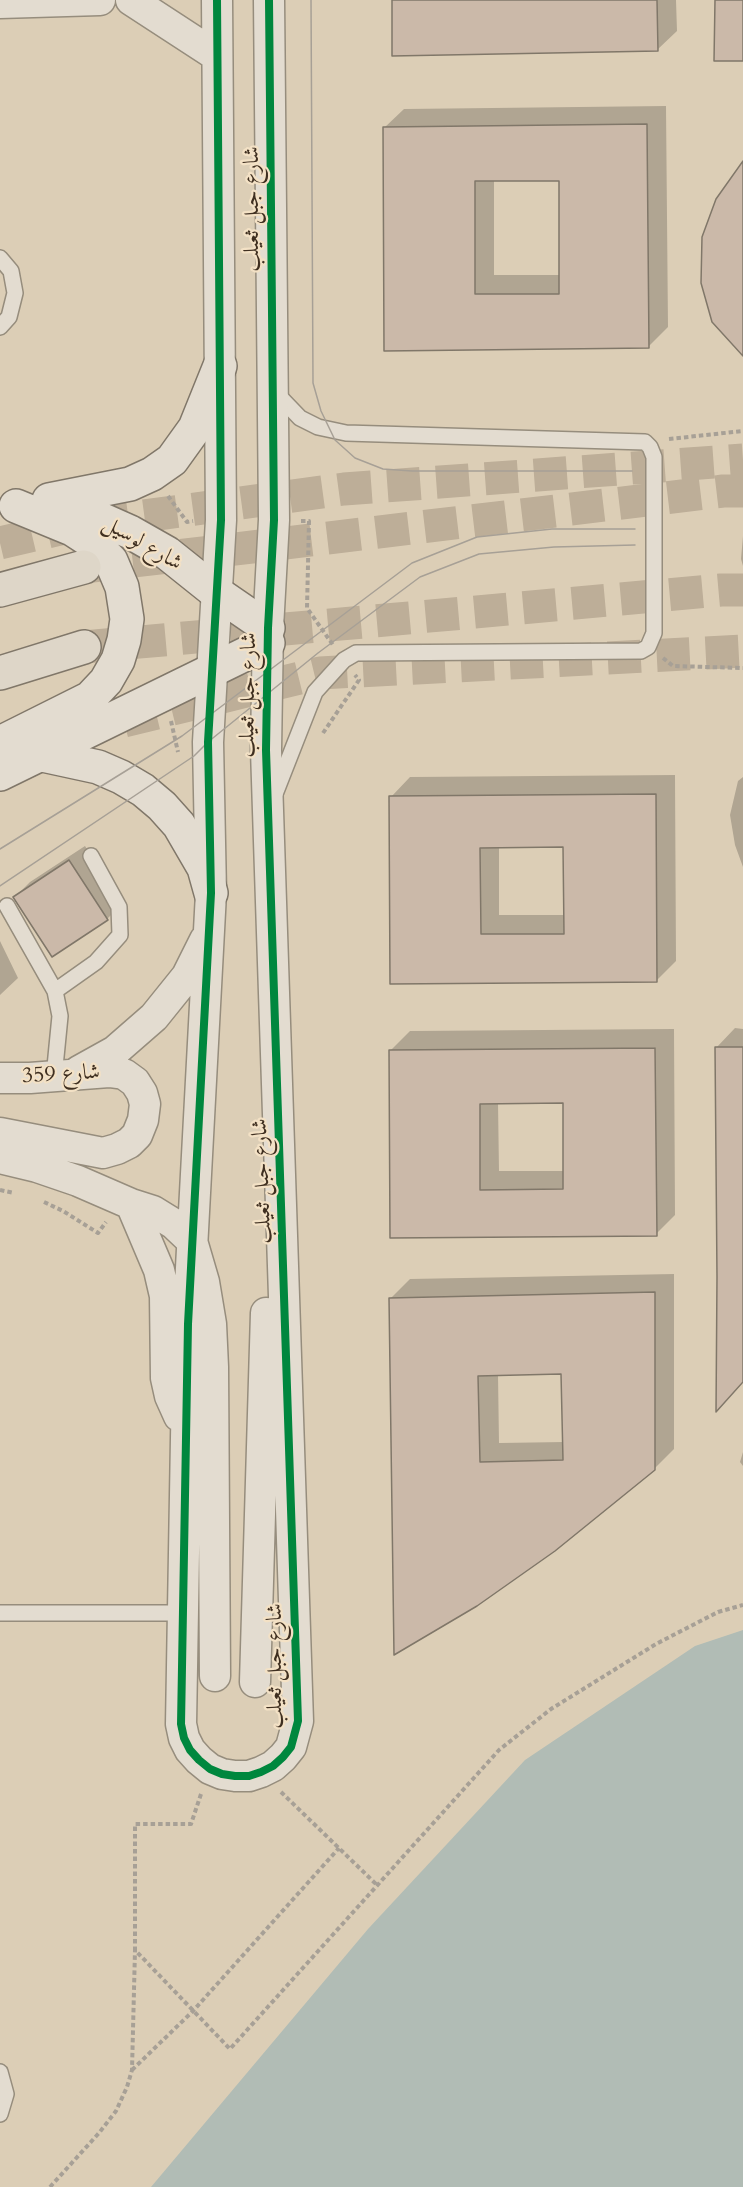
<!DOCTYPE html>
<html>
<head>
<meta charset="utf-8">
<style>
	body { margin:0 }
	canvas { display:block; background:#dcceb6 }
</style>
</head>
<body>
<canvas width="743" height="2187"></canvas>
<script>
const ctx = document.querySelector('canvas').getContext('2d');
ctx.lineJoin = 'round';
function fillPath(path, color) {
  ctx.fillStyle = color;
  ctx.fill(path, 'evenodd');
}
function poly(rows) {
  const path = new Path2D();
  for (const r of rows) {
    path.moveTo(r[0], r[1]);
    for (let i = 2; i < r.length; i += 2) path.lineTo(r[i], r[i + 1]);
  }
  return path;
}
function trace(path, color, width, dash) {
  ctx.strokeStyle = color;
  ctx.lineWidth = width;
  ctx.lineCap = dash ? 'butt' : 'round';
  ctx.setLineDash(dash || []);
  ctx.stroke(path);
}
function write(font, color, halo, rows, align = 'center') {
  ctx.font = font + ' Cardo,Amiri,serif';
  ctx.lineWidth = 4.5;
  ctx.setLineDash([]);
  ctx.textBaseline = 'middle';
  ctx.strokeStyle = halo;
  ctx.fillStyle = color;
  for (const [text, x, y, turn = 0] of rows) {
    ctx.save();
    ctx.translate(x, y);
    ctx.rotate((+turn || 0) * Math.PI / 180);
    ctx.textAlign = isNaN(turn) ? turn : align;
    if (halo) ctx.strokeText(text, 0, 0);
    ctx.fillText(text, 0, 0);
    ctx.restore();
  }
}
const water = poly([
	[743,1630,743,2187,151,2187,368,1929,525,1760,695,1646]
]);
const shadow = poly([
	[393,0,676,0,677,31,657,50],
	[666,106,668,327,649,346,386,349,384,128,404,109],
	[494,179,560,179,561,275,494,275],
	[743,536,743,566,741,559],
	[675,775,676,961,656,981,392,983,391,797,410,777],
	[499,846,565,846,565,915,499,915],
	[743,777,743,867,735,845,730,815,738,781],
	[85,846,122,904,107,919,15,897,30,882],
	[0,941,18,978,0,995],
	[735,1028,743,1029,743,1382,719,1277,716,1048],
	[674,1029,675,1215,656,1234,392,1237,391,1050,410,1031],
	[564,1101,564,1171,499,1171,498,1102],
	[674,1274,674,1449,654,1469,476,1604,390,1299,410,1279],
	[563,1372,564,1442,499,1443,498,1374],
	[743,1452,743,1466,740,1462]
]);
const building = poly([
	[392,0,657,0,658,51,392,56,392,0],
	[715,0,743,0,743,61,714,61,715,0],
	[647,124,649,348,384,351,383,127,647,124],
	[475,181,559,181,559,294,475,294,475,181],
	[743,161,743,356,712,322,701,283,702,237,716,199,743,161],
	[656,794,657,982,390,984,389,796,656,794],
	[563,847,564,934,481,934,480,848,563,847],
	[69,860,108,920,52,957,13,897,69,860],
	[715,1047,743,1047,743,1382,716,1412,717,1277,715,1047],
	[655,1048,657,1236,390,1238,389,1050,655,1048],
	[563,1103,563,1189,480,1190,480,1104,563,1103],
	[655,1292,655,1470,555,1551,477,1606,394,1655,389,1298,655,1292],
	[561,1374,563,1460,480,1462,478,1376,561,1374]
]);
const highwayTunnel = poly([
	[0,543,77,525,344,489,743,460],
	[84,567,723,491,743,491],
	[84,647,721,590,743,590],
	[124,721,320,673,743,651]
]);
const path = poly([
	[669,439,743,431],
	[168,496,187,522,193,521],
	[301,521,309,521,307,608,333,645],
	[663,658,673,666,743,668],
	[171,721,178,752],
	[323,733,359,680,355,675],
	[0,1190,14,1193],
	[44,1202,63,1211,98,1233,106,1222],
	[281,1792,377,1885],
	[201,1794,191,1824,135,1824,135,1950,230,2049,499,1750,551,1709,656,1644,718,1612,743,1605],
	[132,2070,193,2011,339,1848],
	[50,2187,99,2133,116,2111,127,2087,132,2070,135,1950]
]);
const lane = poly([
	[0,258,11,271,15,293,9,317,0,327],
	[275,794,315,692,344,660,356,653,641,651,648,647,654,633,654,457,650,447,645,442,346,433,318,427,300,418,275,392],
	[7,906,55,991,60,1016,54,1077],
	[55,991,96,962,120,935,119,907,91,856],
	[0,1613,183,1613],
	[0,2072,6,2094,0,2114]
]);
const street = poly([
	[131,0,217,56],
	[217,0,221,520,208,742,211,893,188,1324,181,1724,184,1738,190,1750,199,1760,210,1769,222,1774,235,1776,249,1776,261,1772,273,1766,283,1757,291,1747,298,1721,266,750,268,628,274,520,269,0],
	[0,3,100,0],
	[79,1071,115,1051,154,1017,187,976,205,940],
	[0,1078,30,1078,109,1072,124,1074,135,1082,142,1093,145,1104,143,1120,137,1135,129,1143,117,1149,103,1153,0,1133],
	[0,1158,37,1167,78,1181,131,1204,159,1270,165,1296,166,1378,170,1396,179,1416],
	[131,1204,153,1211,174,1224,192,1241,204,1282,211,1324,213,1367,215,1676],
	[255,1682,266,1313]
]);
const secondary = poly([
	[49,500,130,484,152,474,172,460,195,428,220,366],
	[56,505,103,520,130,532,167,553,217,593,268,628],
	[0,743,90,698,106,681,118,660,124,640,127,619,122,587,111,561,92,542,72,529,16,506],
	[38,754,98,767,121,777,143,790,162,806,179,825,204,868,211,893],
	[0,774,268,643]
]);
const highway = poly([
	[0,590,84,567],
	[0,673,84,647]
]);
const tram = poly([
	[311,0,313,383,321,411,335,440,355,458,383,469,412,471,632,471],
	[0,849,182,736,412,563,477,537,552,529,635,529],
	[0,886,194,756,208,742,318,653,420,577,479,554,554,547,635,545]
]);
const cycleway = poly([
	[217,0,221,520,208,742,211,893,188,1324,181,1724,184,1738,190,1750,199,1760,210,1769,222,1774,235,1776,249,1776,261,1772,273,1766,283,1757,291,1747,298,1721,266,750,268,628,274,520,269,0]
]);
const streetNames = [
	["شارع جبل ثعيلب",253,209,-90],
	["شارع لوسيل",142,544,30],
	["شارع جبل ثعيلب",249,695,-89],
	["شارع 359",61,1075,-3],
	["شارع جبل ثعيلب",263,1181,-92],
	["شارع جبل ثعيلب",276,1666,-90]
];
fillPath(water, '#b1bcb5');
fillPath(shadow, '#0003');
fillPath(building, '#cbb9a9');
trace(building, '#807769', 1.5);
trace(highwayTunnel, '#bdae98', 33, [33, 16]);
trace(lane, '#968d7d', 18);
trace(street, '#968d7d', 33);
trace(secondary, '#807769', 36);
trace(highway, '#807769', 36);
trace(path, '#a7a096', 4, [4.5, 3]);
trace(lane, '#e3dcd0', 15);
trace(street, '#e3dcd0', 30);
trace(secondary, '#e3dcd0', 33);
trace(highway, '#ded6c8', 33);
trace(tram, '#a7a096', 1.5);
trace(cycleway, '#00873e', 8);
write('22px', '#3f2f20', '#f3e1c5', streetNames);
</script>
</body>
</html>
